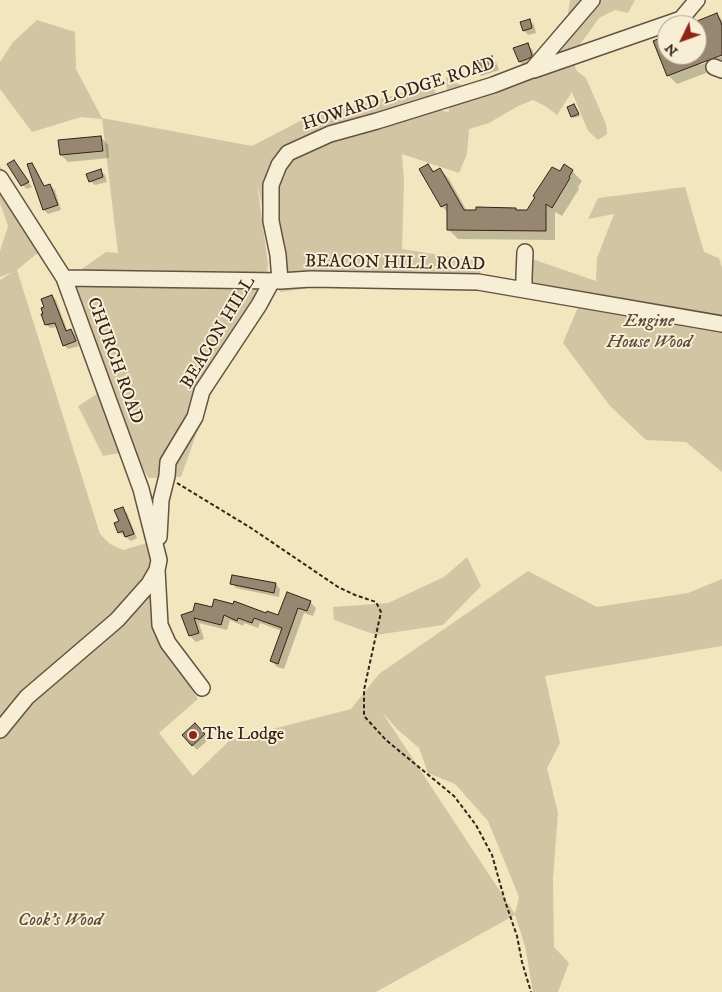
<!DOCTYPE html>
<html>
<head>
<meta charset="utf-8">
<style>
	body { margin:0 }
	#map { position:relative; width:722px; height:992px; overflow:hidden; background:#f2e6bf; font-family:"IM FELL DW Pica",serif }
	canvas { display:block }
	.north { position:absolute; left:657px; top:15px; width:50px; height:50px; box-sizing:border-box; background:#f7efd5; border:1px solid #a99d8a; border-radius:50%; rotate:228deg; font-size:14px; font-weight:700; line-height:20px; text-align:center; color:#34211a }
	.north::after { content:''; display:block; margin:auto; width:18px; height:22px; background:#8f2418; clip-path:polygon(50% 0,100% 100%,50% 72%,0 100%) }
</style>
</head>
<body>
<div id="map">
<canvas width="722" height="992"></canvas>
<div class="north">N</div>
</div>
<script>
const ctx = document.querySelector('canvas').getContext('2d');
ctx.lineJoin = 'round';
function fillPath(path, color) {
  ctx.fillStyle = color;
  ctx.fill(path, 'evenodd');
}
function poly(rows) {
  const path = new Path2D();
  for (const r of rows) {
    path.moveTo(r[0], r[1]);
    for (let i = 2; i < r.length; i += 2) path.lineTo(r[i], r[i + 1]);
  }
  return path;
}
function trace(path, color, width, dash) {
  ctx.strokeStyle = color;
  ctx.lineWidth = width;
  ctx.lineCap = dash ? 'butt' : 'round';
  ctx.setLineDash(dash || []);
  ctx.stroke(path);
}
function write(font, color, halo, rows, align = 'center') {
  ctx.font = font + ' "IM FELL DW Pica",serif';
  ctx.lineWidth = 4;
  ctx.setLineDash([]);
  ctx.textBaseline = 'middle';
  ctx.strokeStyle = halo;
  ctx.fillStyle = color;
  for (const [text, x, y, turn = 0] of rows) {
    ctx.save();
    ctx.translate(x, y);
    ctx.rotate((+turn || 0) * Math.PI / 180);
    ctx.textAlign = isNaN(turn) ? turn : align;
    if (halo) ctx.strokeText(text, 0, 0);
    ctx.fillText(text, 0, 0);
    ctx.restore();
  }
}
const green = poly([
	[570,0,635,0,628,13,615,10,599,18,579,46,574,62,576,70,586,78,606,124,607,134,598,140,588,131,572,92,557,115,545,106,533,100,518,106,489,123,469,129,467,154,459,173,402,154,404,183,402,249,478,261,482,280,526,285,532,259,596,281,597,258,614,214,588,219,598,198,685,187,704,252,719,258,722,268,722,472,686,442,646,440,610,406,563,343,578,307,472,289,317,287,280,292,257,182,268,264,266,286,209,398,181,477,149,478,131,451,103,456,78,406,100,392,59,285,106,252,118,253,102,119,81,117,32,132,0,89,0,62,13,42,37,20,75,32,76,69,102,118,252,146,302,120,436,84,433,109,449,112,446,77,458,84,474,88,524,76,567,20],
	[0,166,23,209,40,251,17,270,100,534,110,544,123,550,154,541,155,634,198,699,159,733,193,776,230,740,351,709,379,674,528,571,597,607,688,593,722,579,722,646,545,676,560,743,547,768,558,813,553,879,554,947,569,963,558,992,533,992,525,946,515,915,376,992,0,992,0,280,13,272,0,277,0,251,8,226,0,203],
	[382,712,397,729,419,748,428,773,455,784,488,821,519,897,515,914],
	[467,557,481,586,443,625,376,635,334,620,333,607,388,603,444,577]
]);
const shadow = poly([
	[716,14,722,20,722,53,700,62,700,65,722,56,722,67,677,84,668,75,654,42,667,39,667,55,678,55,681,61,697,55,697,27],
	[530,20,534,25,536,33,528,35,524,30],
	[527,45,532,49,536,60,524,66,520,62,515,49],
	[491,58,496,62,499,70,481,76,477,71],
	[574,105,580,116,574,118,572,117],
	[101,137,108,145,109,158,68,162,61,155],
	[32,164,36,169,45,187,50,186,55,190,61,210,48,214,44,210,29,165],
	[428,165,435,172,440,169,449,179,467,211,528,212,560,173,572,171,582,181,578,187,579,189,562,216,555,212,555,240,458,239,448,229,448,213,442,206,421,170],
	[18,166,32,187,27,189,22,185],
	[100,171,105,175,107,182,95,185,90,181],
	[52,296,56,300,68,332,71,331,75,335,79,346,68,349,64,345,58,327,50,328,46,324,46,308],
	[122,509,127,513,137,538,131,541,119,532],
	[263,582,276,584,280,589,279,597,236,588,232,583],
	[310,602,316,608,313,616,304,613,284,669,277,667,272,661,282,631,260,623,258,628,244,623,243,626,230,620,227,630,199,623,204,639,196,642,190,636,183,616,213,609,279,616],
	[195,725,209,739,197,750,183,735]
]);
const building = poly([
	[717,13,722,25,722,55,667,76,653,41,667,35,667,55,674,55,676,61,691,55,697,55,697,21,717,13],
	[530,19,532,28,523,31,520,22,530,19],
	[528,43,532,55,530,58,519,62,513,48,528,43],
	[492,56,495,66,476,72,473,62,492,56],
	[574,104,579,114,571,117,567,107,574,104],
	[101,136,103,151,60,155,58,140,101,136],
	[14,160,29,182,21,186,7,164,14,160],
	[32,163,44,186,50,184,58,205,43,210,27,164,32,163],
	[428,164,433,172,440,168,464,210,476,210,476,207,516,208,516,210,527,210,535,197,533,196,552,167,560,171,564,164,573,170,569,177,570,178,552,208,546,204,546,231,447,230,447,204,441,207,419,169,428,164],
	[101,169,103,177,89,182,86,174,101,169],
	[52,295,66,331,71,329,76,341,63,346,55,323,45,325,41,314,43,314,41,308,44,307,41,299,52,295],
	[123,507,134,534,125,537,123,531,118,533,114,523,119,521,114,510,123,507],
	[232,575,276,583,274,593,230,584,232,575],
	[287,592,311,601,307,611,298,608,278,664,270,661,282,628,254,618,252,623,238,618,237,621,224,615,221,625,194,618,199,633,189,636,181,615,193,611,195,603,212,607,214,599,233,604,234,601,266,613,267,611,278,615,287,592],
	[195,723,205,734,192,746,182,735,195,723]
]);
const path = poly([
	[177,483,251,528,338,587,355,595,376,602,381,612,364,690,364,716,386,740,454,796,476,825,492,855,505,901,517,936,522,962,531,992]
]);
const minor = poly([
	[714,67,722,70],
	[534,70,681,19,697,0],
	[0,178,64,278,141,489,159,560,157,570,149,584,117,620,27,697,0,730],
	[64,278,280,281,311,279,478,282,722,324],
	[280,281,278,255,271,221,271,185,279,165,288,153,330,134,377,121,493,85,532,70,592,0],
	[519,289,524,283,524,277,525,252],
	[159,537,161,500,167,476,168,462,195,417,202,391,259,305,272,281],
	[157,570,160,625,168,643,202,688]
]);
const markers = [
	[193,735,5,"#8f2418"]
];
const streetNames = [
	["HOWARD LODGE ROAD",399,95,-18],
	["BEACON HILL ROAD",395,264,1],
	["BEACON HILL",219,333,-59],
	["CHURCH ROAD",114,361,70]
];
const parkNames = [
	["Engine",649,322],
	["House Wood",649,343],
	["Cook's Wood",60,921]
];
const poiNames = [
	["The Lodge",203,735]
];
fillPath(green, '#d2c5a3');
fillPath(shadow, '#0003');
fillPath(building, '#978770');
trace(building, '#34211a', 1);
trace(minor, '#645243', 18);
trace(path, '#34211a', 2, [4, 2.5]);
trace(minor, '#f7efd5', 15);
for (const [x, y, r, color] of markers) {
  const dot = new Path2D();
  dot.arc(x, y, r, 0, 2 * Math.PI);
  ctx.fillStyle = color;
  ctx.fill(dot);
  trace(dot, '#f7efd5', 2);
}
write('18px', '#34211a', '#f7efd5', streetNames);
write('italic 18px', '#5c4a3c', '#f7efd5', parkNames);
write('18px', '#34211a', '#f7efd5', poiNames, 'left');
</script>
</body>
</html>
